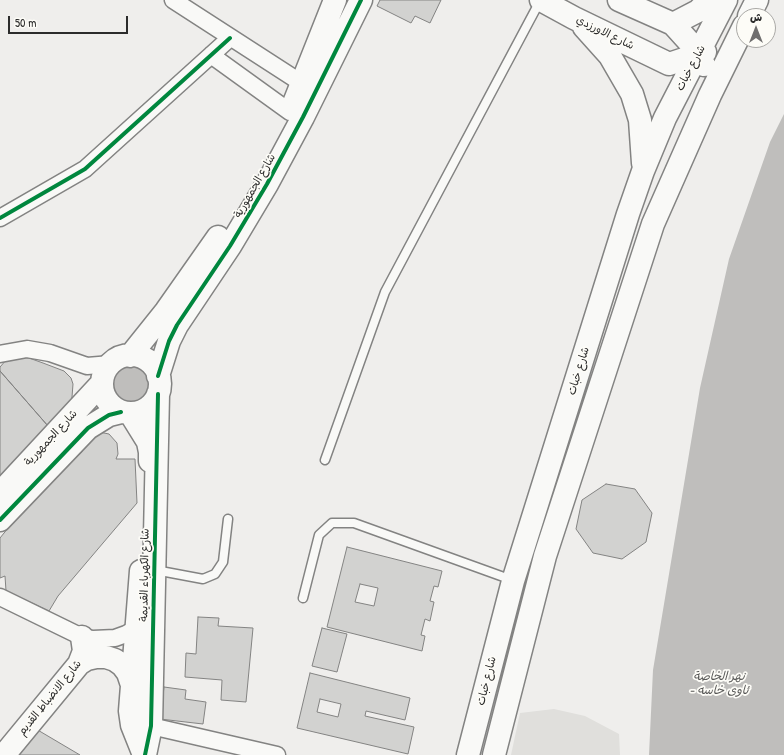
<!DOCTYPE html>
<html>
<head>
<meta charset="utf-8">
<style>
	body { margin:0 }
	#map { position:relative; width:784px; height:755px; overflow:hidden; background:#efeeec; font-family:"Patrick Hand","Playpen Sans Arabic",sans-serif }
	canvas { display:block }
	.north { position:absolute; left:736px; top:8px; width:40px; height:40px; box-sizing:border-box; background:#fdfcf7; border:1px solid #a9a8a5; border-radius:50%; rotate:0deg; font-size:11px; font-weight:700; line-height:16px; text-align:center; color:#2b2b2b }
	.north::after { content:''; display:block; margin:auto; width:14px; height:18px; background:#706f6f; clip-path:polygon(50% 0,100% 100%,50% 72%,0 100%) }
	.scale { position:absolute; left:8px; top:16px; width:120px; height:18px; box-sizing:border-box; border:2px solid #2b2b2b; border-top:0; padding-left:5px; font-size:12px; line-height:14px; white-space:nowrap; color:#2b2b2b; -webkit-text-stroke:3px #fdfcf7; paint-order:stroke }
</style>
</head>
<body>
<div id="map">
<canvas width="784" height="755"></canvas>
<div class="north">ش</div>
<div class="scale">50 m</div>
</div>
<script>
const ctx = document.querySelector('canvas').getContext('2d');
ctx.lineJoin = 'round';
function fillPath(path, color) {
  ctx.fillStyle = color;
  ctx.fill(path, 'evenodd');
}
function poly(rows) {
  const path = new Path2D();
  for (const r of rows) {
    if (r.length === 3) {
      path.moveTo(r[0] + r[2], r[1]);
      path.arc(r[0], r[1], r[2], 0, 2 * Math.PI);
      continue;
    }
    path.moveTo(r[0], r[1]);
    for (let i = 2; i < r.length; i += 2) path.lineTo(r[i], r[i + 1]);
  }
  return path;
}
function trace(path, color, width, dash) {
  ctx.strokeStyle = color;
  ctx.lineWidth = width;
  ctx.lineCap = dash ? 'butt' : 'round';
  ctx.setLineDash(dash || []);
  ctx.stroke(path);
}
function write(font, color, halo, rows, align = 'center') {
  ctx.font = font + ' "Patrick Hand","Playpen Sans Arabic",sans-serif';
  ctx.lineWidth = 3.5;
  ctx.setLineDash([]);
  ctx.textBaseline = 'middle';
  ctx.strokeStyle = halo;
  ctx.fillStyle = color;
  for (const [text, x, y, turn = 0] of rows) {
    ctx.save();
    ctx.translate(x, y);
    ctx.rotate((+turn || 0) * Math.PI / 180);
    ctx.textAlign = isNaN(turn) ? turn : align;
    if (halo) ctx.strokeText(text, 0, 0);
    ctx.fillText(text, 0, 0);
    ctx.restore();
  }
}
const green = poly([
	[554,709,585,716,619,734,620,755,511,755,520,713]
]);
const water = poly([
	[784,114,784,755,649,755,653,670,700,388,729,259,770,142],
	[131,383,22]
]);
const building = poly([
	[380,0,441,0,430,23,415,16,411,23,377,6,380,0],
	[16,356,29,358,43,363,64,371,71,378,73,384,72,397,70,404,48,426,0,371,0,367,7,359,16,356],
	[0,371,48,426,0,476,0,371],
	[99,432,109,434,117,443,118,454,116,459,135,459,137,503,58,596,49,611,6,591,5,576,0,578,0,538,30,501,60,470,82,452,83,445,99,432],
	[606,484,635,489,652,513,646,542,622,559,593,553,576,529,582,500,606,484],
	[347,547,442,571,438,587,434,586,430,601,434,602,430,621,425,619,421,635,425,636,422,651,327,627,347,547],
	[360,584,378,588,374,606,355,602,360,584],
	[198,617,219,618,218,626,253,628,246,702,221,700,222,680,185,677,186,653,196,654,198,617],
	[322,628,347,634,337,672,312,666,322,628],
	[310,673,410,698,405,720,366,711,365,716,414,727,408,754,297,728,310,673],
	[320,699,341,704,338,717,317,712,320,699],
	[164,687,186,690,185,699,206,702,203,724,160,719,164,687],
	[36,729,80,755,13,755,36,729]
]);
const lane = poly([
	[325,460,385,292,540,1],
	[155,570,203,579,215,574,223,562,228,519],
	[303,598,319,535,332,523,354,523,512,580]
]);
const street = poly([
	[173,0,303,84],
	[211,55,290,112],
	[0,218,85,169,230,38],
	[0,354,27,349,50,353,87,366,111,364],
	[0,597,82,637,93,639,115,638,126,634,135,629],
	[151,726,277,755]
]);
const secondary = poly([
	[294,103,335,0],
	[131,384,29],
	[130,356,166,311,218,237],
	[158,376,169,341,177,325,230,246,267,184,303,117,361,0],
	[130,413,148,442,150,452,150,461],
	[0,493,102,383],
	[0,520,88,428,109,415,121,412],
	[141,571,130,711,132,725,144,755],
	[79,664,87,659,96,657,106,657,115,660,122,665,128,673,131,682],
	[4,755,79,664,84,651,82,637],
	[145,755,151,726,158,394]
]);
const primary = poly([
	[541,0,574,18,669,64,705,52],
	[619,0,673,24,692,45,698,53,704,65],
	[749,16,757,0],
	[673,24,698,11,709,0],
	[584,27,610,56,632,94,640,120,643,163],
	[468,755,513,581,628,214,643,171,665,118,726,0],
	[494,755,545,556,653,224,710,95,744,26]
]);
const cycleway = poly([
	[0,218,85,169,230,38],
	[158,376,169,341,177,325,230,246,267,184,303,117,361,0],
	[0,520,88,428,109,415,121,412],
	[145,755,151,726,158,394]
]);
const streetNames = [
	["شارع الاورزدي",605,33,26],
	["شارع خبات",691,68,-62],
	["شارع الجمهورية",255,186,-60],
	["شارع خبات",579,371,-73],
	["شارع الجمهورية",51,438,-47],
	["شارع الكهرباء القديمة",145,575,-89],
	["شارع خبات",487,681,-76],
	["شارع الانضباط القديم",50,698,-51]
];
const waterNames = [
	["نهر الخاصة",719,677],
	["- ئاوی خاسە",719,691]
];
fillPath(green, '#e0dfdc');
fillPath(water, '#bfbebc');
fillPath(building, '#d2d2d0');
trace(building, '#838382', 1);
trace(lane, '#838382', 11);
trace(street, '#838382', 19);
trace(secondary, '#838382', 25);
trace(primary, '#838382', 25);
trace(lane, '#f9f9f7', 8);
trace(street, '#f9f9f7', 16);
trace(secondary, '#f9f9f7', 22);
trace(primary, '#f9f9f7', 22);
trace(cycleway, '#00873e', 4);
write('11px', '#2b2b2b', '#fdfcf7', streetNames);
write('italic 12px', '#575756', '#fdfcf7', waterNames);
</script>
</body>
</html>
